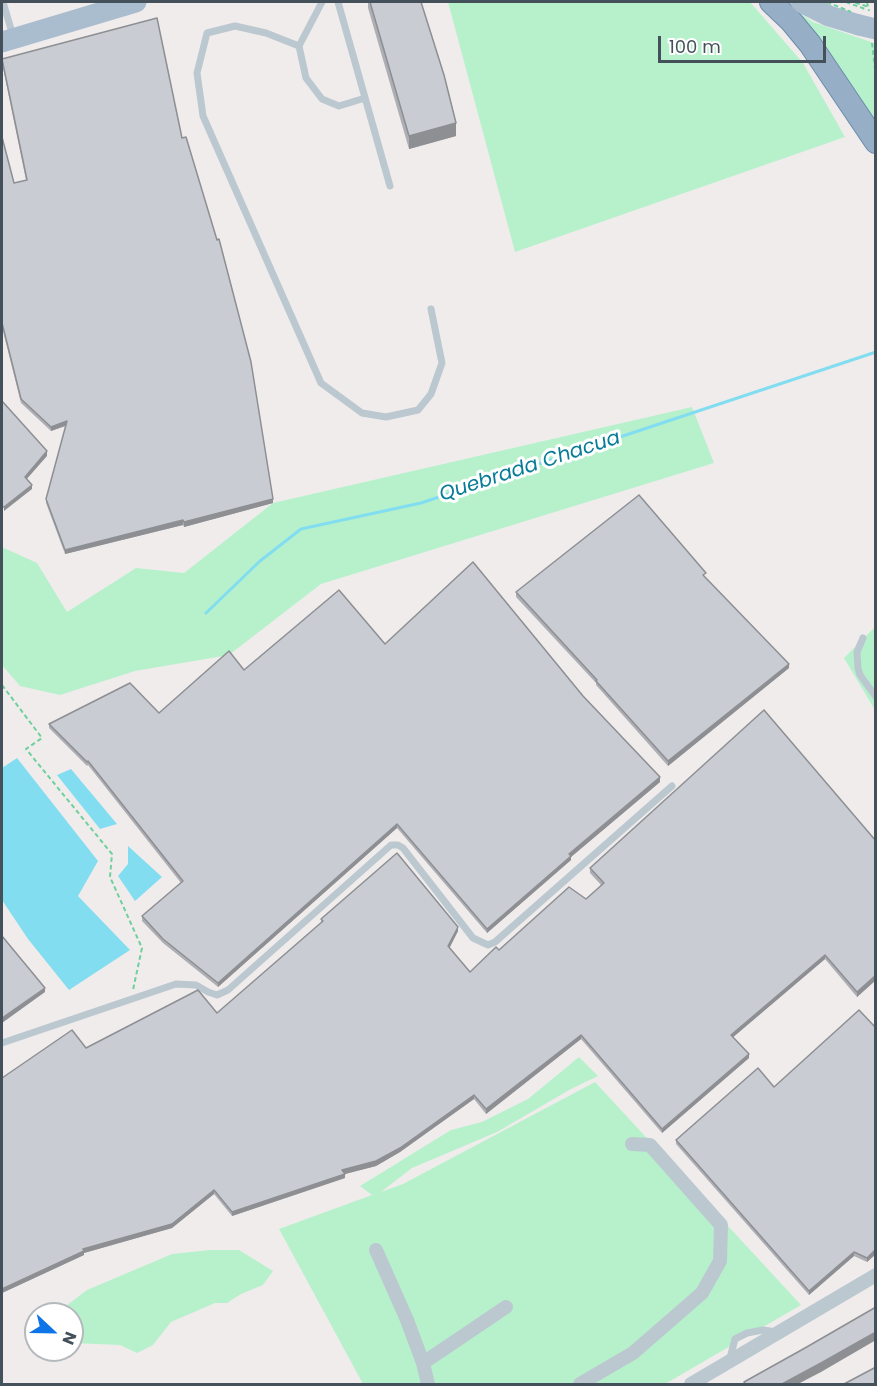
<!DOCTYPE html>
<html>
<head>
<meta charset="utf-8">
<style>
	body { margin:0 }
	#map { position:relative; width:877px; height:1386px; overflow:hidden; background:#f0ecec; font-family:Poppins,sans-serif }
	canvas { display:block }
	.frame { position:absolute; inset:0; border:3px solid #44515b; pointer-events:none }
	.north { position:absolute; left:24px; top:1302px; width:60px; height:60px; box-sizing:border-box; background:#fff; border:2px solid #b4b9bd; border-radius:50%; rotate:112deg; font-size:16px; font-weight:700; line-height:24px; text-align:center; color:#44515b }
	.north::after { content:''; display:block; margin:auto; width:21px; height:27px; background:#0f74e7; clip-path:polygon(50% 0,100% 100%,50% 72%,0 100%) }
	.scale { position:absolute; left:658px; top:36px; width:168px; height:27px; box-sizing:border-box; border:3px solid #44515b; border-top:0; padding-left:8px; font-size:18px; line-height:21px; white-space:nowrap; color:#44515b; -webkit-text-stroke:4px #fff; paint-order:stroke }
</style>
</head>
<body>
<div id="map">
<canvas width="877" height="1386"></canvas>
<div class="frame"></div>
<div class="north">N</div>
<div class="scale">100 m</div>
</div>
<script>
const ctx = document.querySelector('canvas').getContext('2d');
ctx.lineJoin = 'round';
function fillPath(path, color) {
  ctx.fillStyle = color;
  ctx.fill(path, 'evenodd');
}
function poly(rows) {
  const path = new Path2D();
  for (const r of rows) {
    path.moveTo(r[0], r[1]);
    for (let i = 2; i < r.length; i += 2) path.lineTo(r[i], r[i + 1]);
  }
  return path;
}
function trace(path, color, width, dash) {
  ctx.strokeStyle = color;
  ctx.lineWidth = width;
  ctx.lineCap = dash ? 'butt' : 'round';
  ctx.setLineDash(dash || []);
  ctx.stroke(path);
}
function write(font, color, halo, rows, align = 'center') {
  ctx.font = font + ' Poppins,sans-serif';
  ctx.lineWidth = 6;
  ctx.setLineDash([]);
  ctx.textBaseline = 'middle';
  ctx.strokeStyle = halo;
  ctx.fillStyle = color;
  for (const [text, x, y, turn = 0] of rows) {
    ctx.save();
    ctx.translate(x, y);
    ctx.rotate((+turn || 0) * Math.PI / 180);
    ctx.textAlign = isNaN(turn) ? turn : align;
    if (halo) ctx.strokeText(text, 0, 0);
    ctx.fillText(text, 0, 0);
    ctx.restore();
  }
}
const green = poly([
	[448,2,750,2,803,63,845,137,515,252],
	[794,9,813,22,874,43,875,126],
	[692,407,714,463,321,584,229,655,135,671,60,695,20,686,2,665,2,547,37,563,67,612,136,568,184,573,273,503],
	[875,627,875,710,844,658],
	[579,1057,598,1076,571,1089,497,1132,412,1168,381,1192,403,1184,595,1082,801,1305,665,1384,363,1384,279,1229,372,1195,360,1186,451,1130,482,1122,528,1099],
	[210,1250,239,1250,273,1271,263,1285,241,1294,227,1303,215,1303,171,1322,153,1345,137,1353,120,1345,72,1343,72,1314,61,1314,66,1306,87,1290,172,1254]
]);
const water = poly([
	[17,758,98,861,78,896,130,950,69,990,28,939,2,900,2,768],
	[71,769,117,824,100,829,57,775],
	[128,846,162,877,135,901,118,876,128,864]
]);
const stream = poly([
	[206,613,260,561,301,529,421,503,876,352]
]);
const path = poly([
	[846,2,865,9,866,6,853,2],
	[867,2,869,11],
	[872,43,876,78],
	[2,685,42,738,26,749,112,854,110,877,142,948,133,990]
]);
const service = poly([
	[3,2,13,36],
	[322,2,299,46,306,78,322,99,339,106,365,98],
	[338,2,390,186],
	[299,46,266,33,235,26,207,33,197,73,203,116,321,383,362,413,386,417,418,410,431,394,442,363,431,309],
	[863,638,857,652,858,668,860,675,876,697],
	[2,1043,176,984,196,985,208,992,217,995,228,990,391,845,398,845,403,848,473,938,488,945,495,942,672,786],
	[729,1362,735,1339,747,1333,763,1330,777,1332]
]);
const minor = poly([
	[376,1250,407,1320,423,1363,428,1384],
	[423,1363,506,1307],
	[580,1384,633,1353,702,1293,720,1261,721,1225,650,1145,632,1144],
	[691,1384,876,1275]
]);
const primary = poly([
	[801,2,829,16,859,25],
	[2,42,136,2]
]);
const trunk = poly([
	[771,2,791,21,810,44,876,142]
]);
const pathBridge = poly([
	[827,2,851,12]
]);
const primaryBridge = poly([
	[859,25,876,29]
]);
const wall = poly([
	[368,2,421,2,456,136,409,149,368,8],
	[2,59,182,138,273,503,184,527,183,525,65,554,46,503,46,499,66,426,51,431,21,403,2,327,2,137,14,183,26,180,2,63],
	[705,577,789,668,668,766,596,685,596,683,516,597,516,592],
	[385,644,583,696,660,782,571,857,571,860,487,933,397,828,218,987,163,943,142,921,142,916,181,883,88,765,87,766,49,728,49,724,159,713,244,670],
	[876,841,876,980,857,997,825,959,733,1037,749,1058,662,1133,581,1039,486,1114,474,1099,400,1152,376,1166,345,1174,345,1178,232,1216,214,1194,172,1228,84,1253,84,1255,2,1293,2,1078,86,1048,217,1013,321,923,321,919,458,931,449,948,470,972,499,950,586,899,601,885,590,873,590,868],
	[876,1028,876,1254,867,1262,854,1256,809,1295,676,1144,676,1140,774,1087]
]);
const shadedWall = poly([
	[456,123,456,136,409,149,409,136],
	[67,421,67,425,51,431,51,427],
	[47,451,47,456,25,481,25,477],
	[32,485,32,489,4,511,4,507],
	[273,499,273,503,184,527,184,522],
	[183,520,183,525,65,554,65,550],
	[789,664,789,668,668,766,668,761],
	[660,777,660,782,571,857,571,860,487,933,487,929,569,854],
	[397,824,397,828,218,987,218,983],
	[458,927,458,931,448,951,448,946],
	[825,955,825,959,731,1039,731,1035],
	[876,975,876,980,857,997,857,992],
	[45,988,45,992,2,1023,2,1018],
	[581,1035,581,1039,486,1114,486,1109],
	[749,1054,749,1058,662,1133,662,1129],
	[474,1095,474,1099,400,1152,376,1166,345,1174,345,1178,232,1216,232,1212],
	[214,1190,214,1194,172,1228,84,1253,84,1255,2,1293,2,1289,83,1249],
	[876,1249,876,1254,867,1262,867,1258],
	[854,1252,854,1256,809,1295,809,1291],
	[876,1332,876,1340,821,1372,798,1384,782,1384]
]);
const building = poly([
	[370,2,421,2,444,75,456,123,409,136,370,2],
	[157,18,182,138,186,137,217,240,219,239,251,362,273,499,184,522,183,520,65,550,46,499,67,421,51,427,21,399,2,323,2,137,14,183,27,180,2,59,157,18],
	[2,401,47,451,25,477,32,485,4,507,2,507,2,401],
	[639,495,706,573,703,575,789,664,668,761,596,681,597,680,516,592,639,495],
	[473,562,583,696,660,777,569,854,571,856,487,929,397,824,218,983,163,939,142,916,183,881,88,761,87,762,49,724,130,683,159,713,229,651,244,670,339,590,385,644,473,562],
	[764,710,876,841,876,975,857,992,825,955,731,1035,749,1054,662,1129,581,1035,486,1109,474,1095,400,1148,376,1161,342,1170,345,1174,232,1212,214,1190,172,1224,83,1249,84,1251,2,1289,2,1078,72,1030,86,1048,198,990,217,1013,323,921,321,919,397,853,458,927,448,946,470,972,496,947,499,950,569,887,586,899,604,883,590,868,764,710],
	[2,936,45,988,2,1018,2,936],
	[859,1010,876,1028,876,1249,867,1258,854,1252,809,1291,676,1140,758,1068,774,1087,859,1010],
	[876,1307,876,1332,821,1363,782,1384,745,1384,744,1382,805,1348,876,1307],
	[876,1367,876,1384,844,1384,876,1367]
]);
const waterNames = [
	["Quebrada Chacua",530,467,-18]
];
fillPath(green, '#b7f1cc');
fillPath(water, '#82ddf0');
trace(stream, '#82ddf0', 3);
trace(trunk, '#6c8cab', 24);
trace(path, '#6ed09c', 2, [4.5, 3]);
trace(service, '#bcc8d0', 7);
trace(minor, '#bcc8d0', 14);
trace(primary, '#aabdce', 21);
trace(trunk, '#96afc6', 22);
trace(pathBridge, '#6ed09c', 2, [4.5, 3]);
trace(primaryBridge, '#aabdce', 21);
fillPath(wall, '#adafb5');
fillPath(shadedWall, '#8d8f93');
fillPath(building, '#c9ccd2');
trace(building, '#8d8f93', 1.5);
write('italic 20px', '#077c96', '#fff', waterNames);
</script>
</body>
</html>
